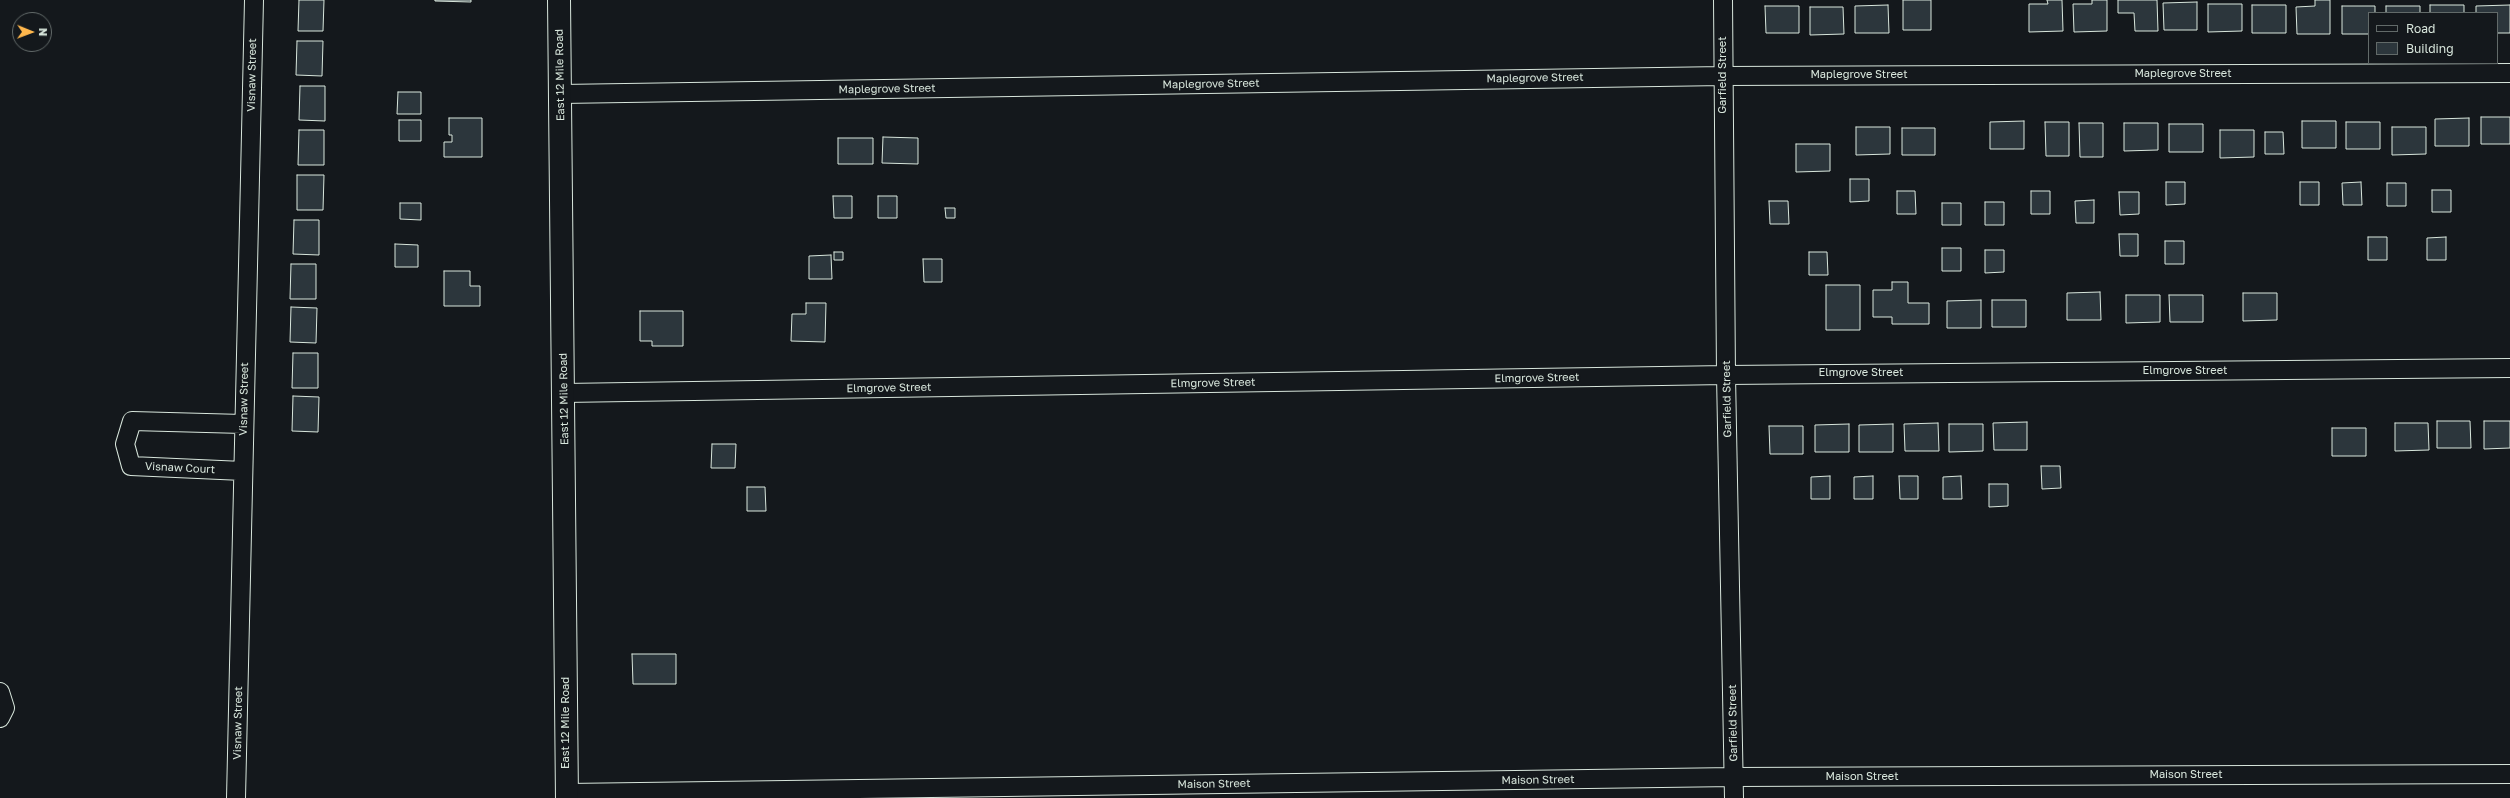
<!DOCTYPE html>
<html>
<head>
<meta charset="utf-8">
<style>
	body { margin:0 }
	#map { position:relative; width:2510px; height:798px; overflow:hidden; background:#14181c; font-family:"Golos Text",sans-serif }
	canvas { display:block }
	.legend { position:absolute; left:2368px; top:12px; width:130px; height:52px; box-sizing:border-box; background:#14181c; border:1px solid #626a69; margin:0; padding:5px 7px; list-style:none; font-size:12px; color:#d8e6dc }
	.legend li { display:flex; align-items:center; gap:8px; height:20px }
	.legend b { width:20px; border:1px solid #626a69 }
	.north { position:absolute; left:12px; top:12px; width:40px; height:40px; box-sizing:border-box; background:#14181c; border:1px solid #626a69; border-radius:50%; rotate:91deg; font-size:11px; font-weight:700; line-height:16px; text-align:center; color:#d8e6dc }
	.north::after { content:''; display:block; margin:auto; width:14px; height:18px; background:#ffb74d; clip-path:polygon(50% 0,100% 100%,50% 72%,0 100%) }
</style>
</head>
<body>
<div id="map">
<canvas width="2510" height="798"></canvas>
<ul class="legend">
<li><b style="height:5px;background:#14181c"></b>Road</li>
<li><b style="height:11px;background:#2c363c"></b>Building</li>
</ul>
<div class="north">N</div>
</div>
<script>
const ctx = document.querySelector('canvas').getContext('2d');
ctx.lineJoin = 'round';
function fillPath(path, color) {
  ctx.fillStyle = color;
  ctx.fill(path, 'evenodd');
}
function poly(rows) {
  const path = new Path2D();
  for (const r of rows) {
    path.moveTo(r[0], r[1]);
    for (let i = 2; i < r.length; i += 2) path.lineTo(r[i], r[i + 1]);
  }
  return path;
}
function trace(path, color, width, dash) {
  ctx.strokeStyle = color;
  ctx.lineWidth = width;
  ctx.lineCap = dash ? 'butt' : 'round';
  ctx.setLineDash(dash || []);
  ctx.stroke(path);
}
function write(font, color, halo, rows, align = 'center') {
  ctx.font = font + ' "Golos Text",sans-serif';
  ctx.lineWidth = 3;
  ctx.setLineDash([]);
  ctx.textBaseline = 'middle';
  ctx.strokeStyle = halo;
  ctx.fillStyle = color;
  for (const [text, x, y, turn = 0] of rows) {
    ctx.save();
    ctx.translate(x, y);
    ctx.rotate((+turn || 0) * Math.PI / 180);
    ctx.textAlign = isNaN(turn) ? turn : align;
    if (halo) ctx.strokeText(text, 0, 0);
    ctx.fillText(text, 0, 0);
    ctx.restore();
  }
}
const building = poly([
	[299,0,324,0,323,31,298,31,299,0],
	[435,0,471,0,471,2,435,1,435,0],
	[1903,0,1931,0,1931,30,1903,30,1903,0],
	[2047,0,2062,0,2063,31,2029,32,2029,4,2048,4,2047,0],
	[2092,0,2107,0,2107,31,2074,32,2073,4,2092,4,2092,0],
	[2118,0,2157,0,2158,31,2135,31,2134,13,2118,13,2118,0],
	[2315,0,2330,0,2330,34,2297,34,2296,7,2315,6,2315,0],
	[2197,2,2197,30,2164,30,2163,3,2197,2],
	[2208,4,2242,4,2242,31,2208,32,2208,4],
	[1888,5,1889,33,1855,33,1855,6,1888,5],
	[2252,5,2286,5,2286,33,2252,33,2252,5],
	[2430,5,2464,5,2464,13,2430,13,2430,5],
	[2510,5,2510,33,2497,33,2497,13,2476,13,2476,6,2510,5],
	[1765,6,1799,6,1799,33,1766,33,1765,6],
	[2342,6,2375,6,2375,13,2369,13,2369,34,2342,34,2342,6],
	[2386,6,2420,6,2420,13,2386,13,2386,6],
	[1810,7,1843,7,1844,34,1810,35,1810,7],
	[297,41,323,41,322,76,296,75,297,41],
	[300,86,325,86,325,121,299,120,300,86],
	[398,92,421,92,421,114,397,114,398,92],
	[2481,117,2510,117,2510,144,2481,144,2481,117],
	[449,118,482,118,482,157,444,157,444,142,452,142,452,135,449,135,449,118],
	[2469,118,2469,146,2435,146,2435,119,2469,118],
	[399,120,421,120,421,141,399,141,399,120],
	[2024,121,2024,149,1990,149,1990,122,2024,121],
	[2302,121,2336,121,2336,148,2302,148,2302,121],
	[2045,122,2069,122,2069,156,2046,156,2045,122],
	[2346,122,2380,122,2380,149,2346,149,2346,122],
	[2079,123,2103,123,2103,157,2080,157,2079,123],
	[2124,123,2158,123,2158,150,2124,151,2124,123],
	[2169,124,2203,124,2203,152,2169,152,2169,124],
	[1856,127,1890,127,1890,154,1856,155,1856,127],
	[2392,127,2426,127,2426,154,2392,155,2392,127],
	[1902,128,1935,128,1935,155,1902,155,1902,128],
	[299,130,324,130,324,165,298,165,299,130],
	[2220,130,2254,130,2254,157,2220,158,2220,130],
	[2265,132,2283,132,2284,154,2265,154,2265,132],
	[883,137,918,138,918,164,882,163,883,137],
	[838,138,873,138,873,164,838,164,838,138],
	[1796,144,1830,144,1830,171,1796,172,1796,144],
	[297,175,324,175,323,210,297,210,297,175],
	[1850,179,1869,179,1869,201,1850,202,1850,179],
	[2166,182,2185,182,2185,204,2166,205,2166,182],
	[2300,182,2319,182,2319,205,2300,205,2300,182],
	[2361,182,2362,205,2343,205,2342,183,2361,182],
	[2387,183,2406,183,2406,206,2387,206,2387,183],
	[2432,190,2451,190,2451,212,2432,212,2432,190],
	[1897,191,1915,191,1916,214,1897,214,1897,191],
	[2031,191,2050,191,2050,214,2031,214,2031,191],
	[2119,192,2139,192,2139,214,2120,215,2119,192],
	[833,196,852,196,852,218,834,218,833,196],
	[878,196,897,196,897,218,878,218,878,196],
	[2094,200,2094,223,2076,223,2075,201,2094,200],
	[1769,201,1788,201,1789,224,1770,224,1769,201],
	[1985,202,2004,202,2004,225,1985,225,1985,202],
	[400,203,421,203,421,220,400,219,400,203],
	[1942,203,1961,203,1961,225,1942,225,1942,203],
	[945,208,955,208,955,218,946,218,945,208],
	[294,220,319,220,319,255,293,254,294,220],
	[2119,234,2138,234,2138,256,2120,256,2119,234],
	[2368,237,2387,237,2387,260,2368,260,2368,237],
	[2446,237,2446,260,2427,260,2427,238,2446,237],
	[2165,241,2184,241,2184,264,2165,264,2165,241],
	[395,244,418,245,418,267,395,267,395,244],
	[1942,248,1961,248,1961,271,1942,271,1942,248],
	[1985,250,2004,250,2004,272,1985,273,1985,250],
	[834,252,843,252,843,260,834,260,834,252],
	[1809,252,1827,252,1828,275,1809,275,1809,252],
	[831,255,832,279,809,279,809,256,831,255],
	[923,259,942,259,942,282,924,282,923,259],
	[291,264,316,264,316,299,290,299,291,264],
	[444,271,470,271,470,286,480,286,480,306,444,306,444,271],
	[1892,282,1908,282,1908,303,1929,303,1929,324,1892,324,1892,317,1873,317,1873,290,1892,290,1892,282],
	[1826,285,1860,285,1860,330,1826,330,1826,285],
	[2100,292,2101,320,2067,320,2067,293,2100,292],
	[2243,293,2277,293,2277,320,2243,321,2243,293],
	[2126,295,2160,295,2160,322,2126,323,2126,295],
	[2169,295,2203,295,2203,322,2170,322,2169,295],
	[1981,300,1981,328,1947,328,1947,301,1981,300],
	[1992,300,2026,300,2026,327,1992,327,1992,300],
	[806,303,826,303,825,342,791,341,792,314,806,314,806,303],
	[291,307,317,308,316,343,290,342,291,307],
	[640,311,683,311,683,346,652,346,652,341,640,341,640,311],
	[293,353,318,353,318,388,292,388,293,353],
	[293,396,319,397,318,432,292,431,293,396],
	[2437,421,2470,421,2471,448,2437,448,2437,421],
	[2484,421,2510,421,2510,448,2484,449,2484,421],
	[2027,422,2027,450,1994,450,1993,423,2027,422],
	[1938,423,1939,451,1905,451,1904,424,1938,423],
	[2395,423,2428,423,2429,450,2395,451,2395,423],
	[1849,424,1849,452,1815,452,1815,425,1849,424],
	[1893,424,1893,452,1859,452,1859,425,1893,424],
	[1949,424,1983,424,1983,451,1949,452,1949,424],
	[1769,426,1803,426,1803,454,1770,454,1769,426],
	[2332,428,2366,428,2366,456,2332,456,2332,428],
	[712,444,736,444,735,468,711,468,712,444],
	[2041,466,2060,466,2061,488,2042,489,2041,466],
	[1830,476,1830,499,1811,499,1811,477,1830,476],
	[1873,476,1873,499,1854,499,1854,477,1873,476],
	[1899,476,1918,476,1918,499,1900,499,1899,476],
	[1961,476,1962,499,1943,499,1943,477,1961,476],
	[1989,484,2008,484,2008,506,1989,507,1989,484],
	[747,487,765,487,766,511,747,511,747,487],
	[632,654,676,654,676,684,633,684,632,654]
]);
const minor = poly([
	[1723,0,1726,375,1734,798],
	[561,94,1723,76,2510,73],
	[564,393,1726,375,2510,368],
	[243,471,131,466,125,444,132,421,243,424],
	[0,692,5,708,0,718],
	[567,793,1734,777,2510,774],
	[236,798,254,0]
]);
const secondary = poly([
	[559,0,567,798]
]);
const streetNames = [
	["Maplegrove Street",2183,74],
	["Visnaw Street",252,75,-89],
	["East 12 Mile Road",560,75,-91],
	["Garfield Street",1723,75,-90],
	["Maplegrove Street",1859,75],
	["Maplegrove Street",1535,78,-1],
	["Maplegrove Street",1211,84,-1],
	["Maplegrove Street",887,89,-1],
	["Elmgrove Street",2185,371],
	["Elmgrove Street",1861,373],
	["Elmgrove Street",1537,378,-1],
	["Elmgrove Street",1213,383,-1],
	["Elmgrove Street",889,388,-1],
	["Visnaw Street",244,399,-89],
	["East 12 Mile Road",564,399,-91],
	["Garfield Street",1727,399,-91],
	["Visnaw Court",180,468,3],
	["Visnaw Street",238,723,-89],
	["East 12 Mile Road",566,723,-90],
	["Garfield Street",1733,723,-91],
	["Maison Street",2186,775],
	["Maison Street",1862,777],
	["Maison Street",1538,780,-1],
	["Maison Street",1214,784,-1]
];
fillPath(building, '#2c363c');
trace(building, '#d8e6dc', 1);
trace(minor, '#d8e6dc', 20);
trace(secondary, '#d8e6dc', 24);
trace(minor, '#14181c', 18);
trace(secondary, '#14181c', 22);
write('11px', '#d8e6dc', '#14181c', streetNames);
</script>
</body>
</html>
